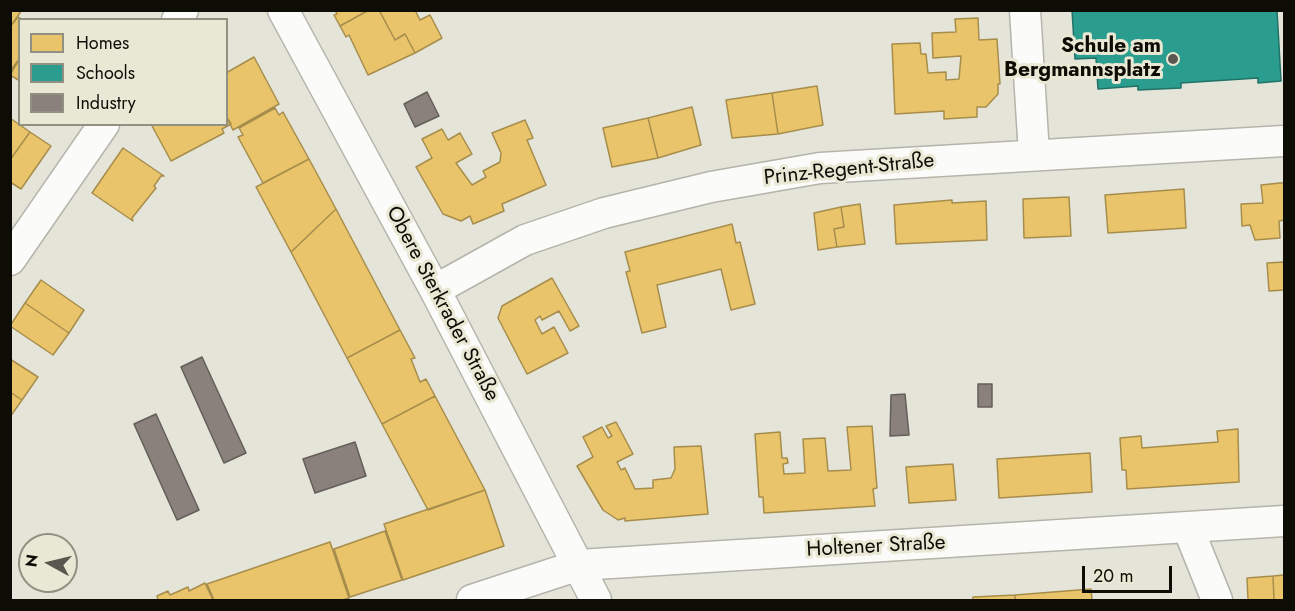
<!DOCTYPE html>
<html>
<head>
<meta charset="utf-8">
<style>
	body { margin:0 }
	#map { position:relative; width:1295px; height:611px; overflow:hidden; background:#e4e4d9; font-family:Jost,sans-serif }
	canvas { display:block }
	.frame { position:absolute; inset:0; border:12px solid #0d0d06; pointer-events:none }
	.legend { position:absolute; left:18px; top:18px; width:210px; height:108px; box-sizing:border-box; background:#e9e8d4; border:2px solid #919082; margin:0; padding:8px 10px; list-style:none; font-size:18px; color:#0d0d06 }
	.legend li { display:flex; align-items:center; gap:12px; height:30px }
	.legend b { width:30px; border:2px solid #919082 }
	.north { position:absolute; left:18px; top:533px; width:60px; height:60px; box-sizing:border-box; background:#e9e8d4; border:2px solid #919082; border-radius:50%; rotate:278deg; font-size:16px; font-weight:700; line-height:24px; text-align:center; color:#0d0d06 }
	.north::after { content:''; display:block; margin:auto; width:21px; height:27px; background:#585850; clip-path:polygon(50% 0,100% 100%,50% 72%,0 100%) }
	.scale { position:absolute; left:1082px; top:566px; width:90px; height:27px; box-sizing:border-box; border:3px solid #0d0d06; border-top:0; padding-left:8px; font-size:18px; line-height:21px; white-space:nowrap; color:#0d0d06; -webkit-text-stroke:4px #e9e8d4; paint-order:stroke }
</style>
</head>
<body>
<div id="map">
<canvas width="1295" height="611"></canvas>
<div class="frame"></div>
<ul class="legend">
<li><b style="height:16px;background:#e9c46a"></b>Homes</li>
<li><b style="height:16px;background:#2a9d8f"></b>Schools</li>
<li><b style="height:16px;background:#8a817c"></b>Industry</li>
</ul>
<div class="north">N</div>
<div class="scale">20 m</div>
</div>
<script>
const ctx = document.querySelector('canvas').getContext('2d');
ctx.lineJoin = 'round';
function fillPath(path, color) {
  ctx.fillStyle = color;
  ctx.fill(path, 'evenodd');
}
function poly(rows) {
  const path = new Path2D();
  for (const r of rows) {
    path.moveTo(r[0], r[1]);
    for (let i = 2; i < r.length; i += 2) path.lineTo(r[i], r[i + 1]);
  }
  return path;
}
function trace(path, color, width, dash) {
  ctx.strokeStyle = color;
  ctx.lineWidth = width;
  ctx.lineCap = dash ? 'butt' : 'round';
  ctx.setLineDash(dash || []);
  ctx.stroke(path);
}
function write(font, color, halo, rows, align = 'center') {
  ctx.font = font + ' Jost,sans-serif';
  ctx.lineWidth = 6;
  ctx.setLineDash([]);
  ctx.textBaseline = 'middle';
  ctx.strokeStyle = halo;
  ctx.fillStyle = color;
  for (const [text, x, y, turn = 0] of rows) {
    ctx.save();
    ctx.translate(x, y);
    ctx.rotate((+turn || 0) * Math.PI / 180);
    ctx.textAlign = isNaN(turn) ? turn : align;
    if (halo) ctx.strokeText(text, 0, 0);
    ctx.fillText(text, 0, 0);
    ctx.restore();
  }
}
const homes = poly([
	[10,10,22,10,10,27,10,10],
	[335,10,369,10,340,26,334,15,337,14,335,10],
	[369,10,379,10,395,40,405,34,415,53,368,75,349,35,346,37,340,26,369,10],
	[379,10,415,10,420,20,430,15,442,38,415,53,405,34,395,40,379,10],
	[18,17,23,20,20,20,20,58,10,71,10,27,18,17],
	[978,18,979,40,997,39,1000,84,998,84,998,94,986,107,977,107,977,117,944,119,944,111,895,114,892,44,920,43,921,54,926,54,928,73,946,72,946,80,959,79,961,56,933,58,932,33,956,32,955,19,978,18],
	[254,57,279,104,233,130,226,116,226,73,254,57],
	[20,58,20,81,10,75,20,58],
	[817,86,823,125,778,134,772,93,817,86],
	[772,93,778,134,732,138,726,100,772,93],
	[692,107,701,145,658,158,648,118,692,107],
	[275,108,279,115,283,112,309,159,263,183,238,137,243,135,239,128,275,108],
	[226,116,231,124,222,129,224,133,171,161,151,124,226,124,226,116],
	[10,118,30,132,10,160,10,118],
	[648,118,658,158,612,167,603,128,648,118],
	[525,120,533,138,527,140,546,185,502,204,504,211,473,224,470,216,461,221,443,214,416,167,432,158,422,139,442,129,448,140,460,133,472,154,456,163,472,185,486,177,483,171,500,162,501,153,492,133,525,120],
	[30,132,51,146,21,189,10,182,10,160,30,132],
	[123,148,164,176,161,176,154,186,156,188,132,218,133,221,92,193,123,148],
	[309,159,336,209,291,252,256,187,309,159],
	[1280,183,1284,183,1284,220,1279,221,1280,238,1255,240,1250,225,1242,226,1241,204,1263,203,1261,185,1280,183],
	[1184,189,1186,228,1108,233,1105,195,1184,189],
	[1069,197,1071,236,1024,238,1023,199,1069,197],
	[952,200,952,203,986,201,987,240,896,244,894,205,952,200],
	[860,204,865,244,837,247,834,229,844,227,841,207,860,204],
	[841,207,844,227,834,229,837,247,818,250,814,213,841,207],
	[336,209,400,330,347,358,291,252,336,209],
	[732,224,736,243,740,242,755,304,731,310,721,269,657,285,666,327,642,333,626,272,630,271,625,252,732,224],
	[1284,262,1284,290,1269,291,1267,263,1284,262],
	[552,278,579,326,570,331,559,311,542,320,540,316,535,320,542,334,554,327,568,353,527,374,498,318,502,306,552,278],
	[41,280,84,310,69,333,25,303,41,280],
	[25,303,69,333,53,355,10,326,25,303],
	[400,330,415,358,411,359,420,382,426,379,435,396,382,424,347,358,400,330],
	[10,359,38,377,22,400,10,392,10,359],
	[10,392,22,400,10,417,10,392],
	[435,396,485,490,428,510,382,424,435,396],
	[616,422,633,454,617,462,621,470,625,468,635,489,653,488,653,480,671,478,675,469,674,447,701,446,708,514,625,521,625,518,618,520,603,510,577,466,593,457,583,437,602,427,608,438,612,436,606,426,616,422],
	[872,426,877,488,873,489,875,506,764,513,763,497,759,497,755,434,780,432,782,458,787,458,788,463,783,464,784,474,805,473,803,439,825,438,828,471,851,470,847,427,872,426],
	[1238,429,1239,482,1127,489,1126,470,1122,470,1120,438,1141,436,1142,448,1218,442,1217,431,1238,429],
	[1090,453,1092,492,999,498,997,459,1090,453],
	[953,464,956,500,909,503,906,467,953,464],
	[485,490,504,546,403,580,384,524,485,490],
	[385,531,402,580,350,597,334,549,385,531],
	[330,542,349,598,342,600,214,600,207,584,330,542],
	[1284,575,1284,600,1274,600,1273,576,1284,575],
	[1273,576,1274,600,1248,600,1247,578,1273,576],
	[205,583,213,600,158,600,157,596,168,591,170,595,188,587,189,591,205,583],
	[1091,589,1092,600,1015,600,1015,595,1091,589],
	[1015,595,1015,600,973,600,973,597,1015,595]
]);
const schools = poly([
	[1072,10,1277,10,1281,81,1258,83,1258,78,1181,83,1181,88,1138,90,1138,86,1098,89,1096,58,1075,59,1072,10]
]);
const industry = poly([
	[427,92,439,116,415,127,404,104,427,92],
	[202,357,246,453,224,463,181,367,202,357],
	[978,384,992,384,992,407,978,407,978,384],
	[905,394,909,435,890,436,891,395,905,394],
	[156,414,199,510,177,520,134,424,156,414],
	[355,442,366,476,315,493,303,459,355,442]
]);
const minor = poly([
	[283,10,435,290,596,600],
	[1025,10,1034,154],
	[177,20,183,10],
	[10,260,104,124],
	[435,290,525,240,604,213,711,187,820,168,1284,141],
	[1188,528,1217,600],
	[472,600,579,565,1284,521]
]);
const markers = [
	[1173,59,6,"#585850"]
];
const poiNames = [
	["Schule am",1161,47],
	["Bergmannsplatz",1161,71]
];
const streetNames = [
	["Prinz-Regent-Straße",849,170,-6],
	["Obere Sterkrader Straße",442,304,62],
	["Holtener Straße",876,547,-3]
];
fillPath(homes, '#e9c46a');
trace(homes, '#a78d4c', 1.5);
fillPath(schools, '#2a9d8f');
trace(schools, '#217266', 1.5);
fillPath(industry, '#8a817c');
trace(industry, '#645e59', 1.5);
trace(minor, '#b4b4ab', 33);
trace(minor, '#fbfbf9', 30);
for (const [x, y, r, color] of markers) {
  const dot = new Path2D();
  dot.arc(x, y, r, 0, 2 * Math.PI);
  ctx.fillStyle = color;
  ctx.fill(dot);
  trace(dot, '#e9e8d4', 2);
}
write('bold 21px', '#0d0d06', '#e9e8d4', poiNames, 'right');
write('21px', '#0d0d06', '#e9e8d4', streetNames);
</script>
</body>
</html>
